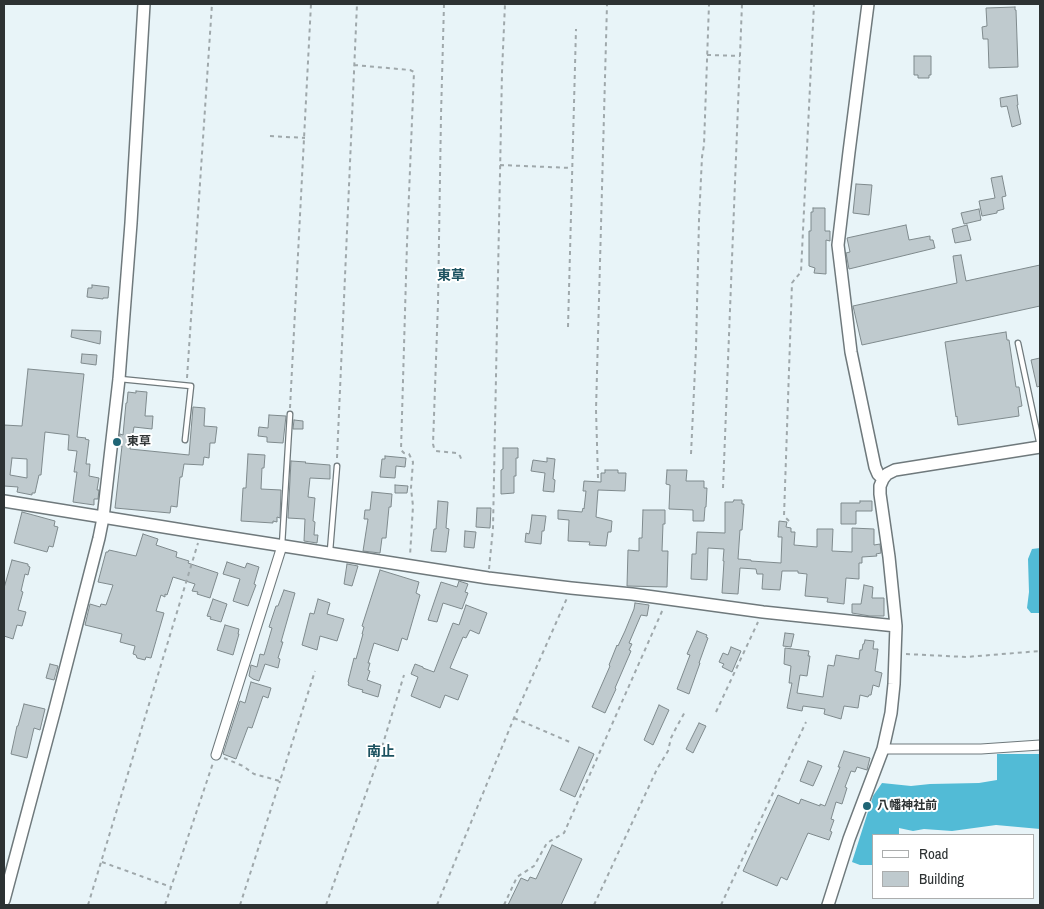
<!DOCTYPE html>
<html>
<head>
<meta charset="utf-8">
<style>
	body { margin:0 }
	#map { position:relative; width:1044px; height:909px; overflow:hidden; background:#e8f4f8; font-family:"Archivo Narrow",sans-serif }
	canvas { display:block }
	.frame { position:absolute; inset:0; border:5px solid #2d3233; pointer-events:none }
	.legend { position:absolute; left:872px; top:834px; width:162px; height:65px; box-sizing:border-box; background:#fff; border:1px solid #abadad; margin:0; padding:6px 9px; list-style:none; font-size:15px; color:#2d3233 }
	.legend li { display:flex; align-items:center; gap:10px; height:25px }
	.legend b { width:25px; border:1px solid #abadad }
</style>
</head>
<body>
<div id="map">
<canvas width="1044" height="909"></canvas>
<div class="frame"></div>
<ul class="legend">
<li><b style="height:6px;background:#fff"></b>Road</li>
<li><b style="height:14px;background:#bfcace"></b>Building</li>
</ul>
</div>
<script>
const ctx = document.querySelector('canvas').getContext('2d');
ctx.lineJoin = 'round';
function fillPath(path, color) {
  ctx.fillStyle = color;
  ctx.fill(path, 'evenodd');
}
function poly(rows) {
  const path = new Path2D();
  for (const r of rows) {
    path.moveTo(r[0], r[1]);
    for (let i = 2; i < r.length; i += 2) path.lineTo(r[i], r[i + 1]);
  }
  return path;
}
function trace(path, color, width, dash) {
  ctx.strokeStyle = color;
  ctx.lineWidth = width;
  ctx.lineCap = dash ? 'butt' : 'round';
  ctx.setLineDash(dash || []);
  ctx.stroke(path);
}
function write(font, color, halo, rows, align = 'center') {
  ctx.font = font + ' "Archivo Narrow","Noto Sans JP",sans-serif';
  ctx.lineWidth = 4;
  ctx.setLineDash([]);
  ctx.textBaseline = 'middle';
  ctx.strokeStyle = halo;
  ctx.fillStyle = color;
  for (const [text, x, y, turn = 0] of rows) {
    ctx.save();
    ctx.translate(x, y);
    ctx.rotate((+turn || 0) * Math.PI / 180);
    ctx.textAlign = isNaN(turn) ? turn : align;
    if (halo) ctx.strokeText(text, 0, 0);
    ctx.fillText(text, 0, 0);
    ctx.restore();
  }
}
const forest = poly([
	[1040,548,1040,613,1031,613,1027,608,1029,592,1028,559,1032,549],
	[997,754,1040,754,1040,829,996,825,952,831,924,829,913,831,899,828,899,835,873,835,873,865,860,865,852,862,873,796,882,783,911,786,930,784,979,783,997,780]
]);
const building = poly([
	[1015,7,1015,10,1016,10,1018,67,989,68,988,39,983,39,982,27,987,26,986,8,1015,7],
	[914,56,931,56,931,75,929,75,929,78,918,78,918,75,914,75,914,56],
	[1017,95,1018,105,1017,105,1021,124,1012,127,1007,106,1001,107,1000,98,1017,95],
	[1002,176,1006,196,1002,197,1004,209,997,211,997,213,982,216,979,201,995,198,991,178,1002,176],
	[856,184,872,185,869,215,853,213,856,184],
	[813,208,825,208,825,231,830,231,830,241,826,240,826,274,814,273,815,268,809,266,809,231,811,231,811,212,813,212,813,208],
	[979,209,981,220,964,224,961,213,979,209],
	[906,225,909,240,930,236,930,240,933,240,935,248,849,269,846,253,850,252,847,238,906,225],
	[967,225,971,240,955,243,952,229,967,225],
	[961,255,966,281,1040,265,1040,306,862,345,853,306,957,283,953,256,961,255],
	[92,285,109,287,108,298,103,298,103,299,87,297,88,288,92,288,92,285],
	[72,330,101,331,100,344,71,337,72,330],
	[1006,332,1007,340,1009,340,1016,387,1019,387,1022,406,1018,407,1019,416,958,425,957,416,956,417,945,342,1006,332],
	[82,354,97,355,96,365,81,363,82,354],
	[1040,358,1040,386,1037,387,1031,360,1040,358],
	[28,369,84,374,77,437,86,438,85,439,89,440,86,464,90,464,89,476,99,478,97,490,99,490,98,499,94,499,94,505,73,502,77,472,74,472,77,451,68,450,69,435,45,432,41,475,39,475,35,493,32,493,32,495,17,492,18,487,4,486,4,425,22,426,28,369],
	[12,458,27,459,27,478,10,475,12,458],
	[136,391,147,392,145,416,153,416,152,429,134,427,130,449,189,455,193,407,205,408,204,426,217,427,215,443,210,443,209,458,204,457,203,465,184,464,182,477,180,477,177,507,171,506,170,513,115,508,122,446,119,446,120,434,123,435,126,403,127,403,128,392,136,393,136,391],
	[269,415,286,416,283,443,267,442,267,437,258,436,259,427,268,428,269,415],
	[294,420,303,421,303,429,293,429,294,420],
	[503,448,518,448,518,458,516,458,516,476,514,476,514,493,501,494,501,470,503,469,503,448],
	[248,454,265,455,264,468,262,468,261,489,281,490,280,518,277,517,277,522,273,521,273,523,241,521,243,488,246,488,248,454],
	[385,456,406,458,405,467,396,466,395,478,380,477,382,459,385,459,385,456],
	[547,458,555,459,553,479,555,480,554,492,543,491,545,473,531,471,533,460,547,462,547,458],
	[291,461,306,462,305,463,330,465,330,479,310,478,308,497,315,498,313,521,315,522,314,535,318,535,317,543,304,541,305,519,288,518,291,461],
	[605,470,618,470,618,473,626,473,625,491,598,490,596,517,612,521,611,532,608,532,606,546,589,545,590,542,568,541,569,520,558,519,558,510,582,512,583,508,584,509,586,491,583,491,584,481,601,482,601,473,605,473,605,470],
	[667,470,687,470,686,481,704,481,704,488,707,488,706,507,705,507,704,521,693,521,693,510,669,509,670,485,666,484,667,470],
	[395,485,408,486,407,493,395,493,395,485],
	[372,492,392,494,391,507,389,507,386,538,382,538,380,553,363,551,368,519,364,519,365,510,370,510,372,492],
	[734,500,742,500,742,504,744,504,742,530,740,530,738,559,751,560,751,561,781,563,782,537,778,537,779,521,787,522,786,527,791,528,791,532,795,532,794,545,817,547,817,529,833,529,832,551,852,552,852,528,874,529,874,545,880,544,881,553,876,554,877,556,862,557,862,563,859,563,859,579,846,578,844,604,827,602,828,598,805,596,807,574,798,573,798,571,782,571,780,590,762,589,763,574,757,574,756,569,740,568,738,594,722,593,724,561,723,561,724,549,708,548,707,580,691,579,692,554,696,554,697,532,725,533,725,502,733,502,734,500],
	[438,501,448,502,446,528,449,529,446,552,431,551,434,529,436,529,438,501],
	[860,501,872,501,872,511,856,511,856,524,841,524,841,503,860,503,860,501],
	[477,508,491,508,490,528,476,527,477,508],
	[643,510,665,510,665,524,663,524,662,551,668,551,667,587,627,586,628,550,639,551,639,538,642,538,643,510],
	[22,512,55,521,54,526,58,527,53,547,49,546,47,552,14,543,22,512],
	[532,515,546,516,544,531,542,531,541,544,525,542,526,533,529,534,530,530,532,515],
	[465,531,476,532,474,548,464,547,465,531],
	[143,534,158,539,156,545,177,552,176,557,189,561,188,563,218,573,210,598,197,594,198,592,192,591,195,584,173,577,167,595,165,594,165,597,161,595,156,611,164,613,151,658,146,657,145,660,137,658,136,655,133,654,135,646,120,642,122,634,85,625,90,604,100,607,101,604,106,605,113,585,98,582,106,552,108,552,109,550,136,556,143,534],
	[12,560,28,564,28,566,30,567,28,575,25,574,21,591,23,592,18,610,26,612,22,626,17,625,13,639,4,636,4,588,12,560],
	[227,562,245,568,247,563,259,567,254,584,256,585,248,606,233,601,240,579,223,574,227,562],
	[347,564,358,566,352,586,344,584,347,564],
	[380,570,419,582,416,593,420,595,407,640,402,638,398,651,374,643,368,663,370,663,368,670,370,671,367,680,381,685,378,697,362,692,363,690,352,687,348,685,349,683,348,682,354,658,356,659,363,634,362,634,364,627,362,626,380,570],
	[459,581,468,584,465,592,468,593,462,609,443,603,437,622,428,620,441,582,457,587,459,581],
	[864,585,873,587,872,598,884,598,884,616,870,616,852,613,852,604,861,604,864,585],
	[284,590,295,593,281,642,283,642,278,658,280,659,278,668,265,664,259,681,253,679,249,676,251,665,257,667,260,654,264,655,272,628,269,627,276,606,278,606,284,590],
	[213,599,227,604,221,622,210,619,211,617,207,616,213,599],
	[318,599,330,603,327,614,344,619,337,641,320,636,317,650,302,645,310,613,314,614,318,599],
	[635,603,649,605,647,616,641,615,629,643,632,644,629,650,631,651,615,688,616,689,605,713,592,707,610,666,609,665,617,645,618,646,625,631,634,609,635,603],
	[466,605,487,613,479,634,470,630,466,638,463,637,452,663,450,668,468,675,458,700,445,695,440,708,411,696,418,677,411,674,415,664,423,667,423,668,434,672,453,623,459,625,466,605],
	[225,625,239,629,238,634,239,634,233,655,217,650,225,625],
	[697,631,707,635,706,637,708,638,699,663,700,663,689,694,677,689,690,655,687,654,697,631],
	[785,633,794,634,791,647,783,646,785,633],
	[865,640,874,641,873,649,878,649,875,671,882,673,879,687,873,685,871,695,869,695,868,697,860,695,858,708,844,706,841,719,824,714,825,709,803,706,802,711,787,708,792,683,789,683,791,666,784,664,785,648,809,651,808,656,810,656,807,676,800,675,797,693,823,697,828,665,834,666,836,655,859,659,860,650,862,650,863,644,864,644,865,640],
	[731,647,741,651,732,672,722,667,724,664,719,662,723,653,728,655,731,647],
	[50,664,58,666,54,680,46,678,50,664],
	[251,682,271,688,268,698,263,696,252,728,248,727,236,759,223,754,240,701,245,703,251,682],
	[24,704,45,709,40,730,34,728,27,758,11,754,17,726,18,726,24,704],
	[659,705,669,710,653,745,644,740,659,705],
	[699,723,706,726,693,753,686,749,699,723],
	[579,747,594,754,575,797,560,790,579,747],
	[844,751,870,758,867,770,857,767,855,772,851,771,845,787,847,788,842,804,836,802,831,819,834,820,830,831,832,832,829,840,808,833,787,880,781,877,777,886,743,871,778,795,799,804,801,799,820,806,820,804,825,806,840,767,838,767,844,751],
	[808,761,822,766,813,786,800,781,808,761],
	[552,845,582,859,561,905,508,905,521,878,528,881,530,877,536,879,552,845]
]);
const path = poly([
	[444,4,441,115,438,303,433,444,434,448,436,451,457,453,460,456,462,461],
	[707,55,740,56],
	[354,65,410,70,414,72,407,243,401,450,404,453,409,454,413,462,411,488,413,506,410,556],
	[270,136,305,138],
	[500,165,572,168],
	[568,327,576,29],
	[187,378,212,4],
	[290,408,311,4],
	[691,454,696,348,699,220,702,157,704,145,709,4],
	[337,458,357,4],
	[598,478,596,410,607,4],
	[723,488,742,4],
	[789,521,784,516,792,283,795,279,801,272,814,4],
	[489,569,493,528,502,72,505,4],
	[906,654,966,657,1040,651],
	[716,712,758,622],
	[514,718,572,743],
	[224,758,243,766,254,774,280,781,315,671],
	[102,862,171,887],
	[88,905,198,543],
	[165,905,213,763],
	[240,905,280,781],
	[326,905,378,760,404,675],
	[437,905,514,718,567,598],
	[504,905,517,877,534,866,547,843,564,833,663,609],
	[594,905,657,769,668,751,671,738,675,730,686,710],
	[721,905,806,722]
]);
const lane = poly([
	[1018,343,1040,446],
	[120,379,191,386,185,440],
	[282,545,290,414],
	[330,551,337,466]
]);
const street = poly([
	[883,749,981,749,1040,745],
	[216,755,282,546]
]);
const secondary = poly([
	[868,4,849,152,838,245,851,352,875,467,878,474,883,479],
	[4,501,201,533,488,578,571,588,632,594,763,612,896,626],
	[4,900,55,709,99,538,103,518,119,379,131,223,144,4],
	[828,905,849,839,883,749,891,713,894,684,896,626,889,557,880,494,880,486,883,479,887,474,895,470,1040,447]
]);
const markers = [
	[117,442,5,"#1f6575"],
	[867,806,5,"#1f6575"]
];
const poiNames = [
	["東草",127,442],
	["八幡神社前",877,806]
];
const neighbourhoodNames = [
	["東草",451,276],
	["南止",381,752]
];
fillPath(forest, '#52bbd6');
fillPath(building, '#bfcace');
trace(building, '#7f8a8d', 1);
trace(lane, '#6f797c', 7);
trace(street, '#6f797c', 11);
trace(secondary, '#6f797c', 14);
trace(path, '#9fa8ab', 2, [4, 4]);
trace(lane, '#fff', 4.5);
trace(street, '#fff', 9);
trace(secondary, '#fff', 11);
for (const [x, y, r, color] of markers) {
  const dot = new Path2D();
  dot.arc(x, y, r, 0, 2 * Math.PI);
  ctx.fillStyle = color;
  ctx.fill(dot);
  trace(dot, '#fff', 2);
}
write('bold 12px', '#2d3233', '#fff', poiNames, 'left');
write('bold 14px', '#1c5260', '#fff', neighbourhoodNames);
</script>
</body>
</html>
